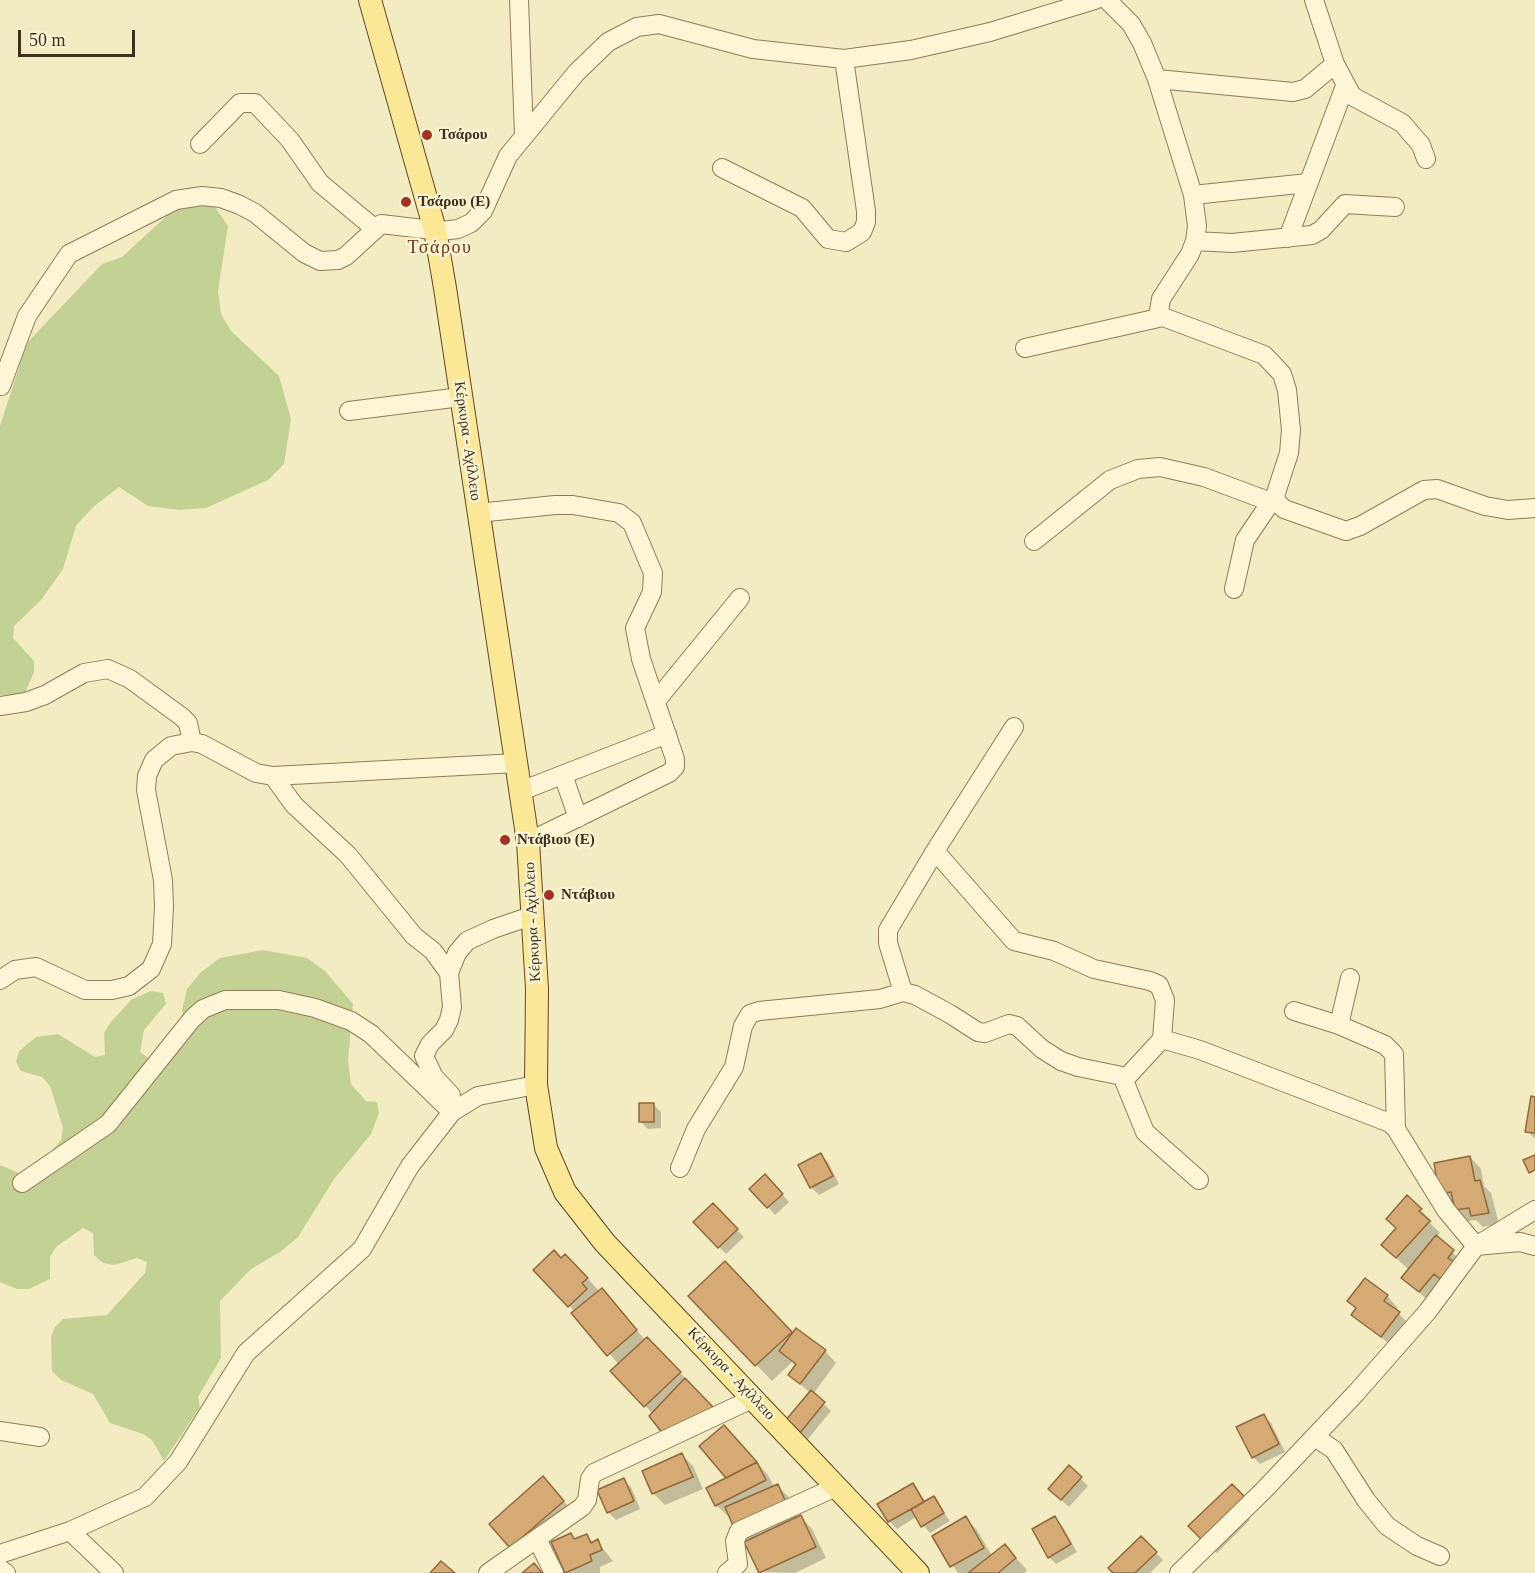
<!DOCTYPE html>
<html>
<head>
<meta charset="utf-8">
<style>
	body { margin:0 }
	#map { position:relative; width:1535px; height:1573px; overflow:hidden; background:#f3ebc2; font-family:Georgia,serif }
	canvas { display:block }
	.scale { position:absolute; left:18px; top:30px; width:117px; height:27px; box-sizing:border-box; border:3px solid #3d311d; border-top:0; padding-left:8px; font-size:18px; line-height:21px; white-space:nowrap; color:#3d311d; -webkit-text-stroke:4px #f9f3d2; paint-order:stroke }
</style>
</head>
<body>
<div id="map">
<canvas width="1535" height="1573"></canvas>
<div class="scale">50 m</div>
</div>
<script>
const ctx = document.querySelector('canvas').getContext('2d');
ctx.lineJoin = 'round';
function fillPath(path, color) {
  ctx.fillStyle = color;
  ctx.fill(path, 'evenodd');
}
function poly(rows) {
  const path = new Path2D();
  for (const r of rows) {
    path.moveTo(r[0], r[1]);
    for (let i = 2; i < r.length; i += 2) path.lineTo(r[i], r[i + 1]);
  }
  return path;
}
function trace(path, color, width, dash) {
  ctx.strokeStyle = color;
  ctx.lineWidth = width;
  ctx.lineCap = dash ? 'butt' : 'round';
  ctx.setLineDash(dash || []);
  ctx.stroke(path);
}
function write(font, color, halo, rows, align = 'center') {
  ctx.font = font + ' Georgia,serif';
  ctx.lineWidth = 5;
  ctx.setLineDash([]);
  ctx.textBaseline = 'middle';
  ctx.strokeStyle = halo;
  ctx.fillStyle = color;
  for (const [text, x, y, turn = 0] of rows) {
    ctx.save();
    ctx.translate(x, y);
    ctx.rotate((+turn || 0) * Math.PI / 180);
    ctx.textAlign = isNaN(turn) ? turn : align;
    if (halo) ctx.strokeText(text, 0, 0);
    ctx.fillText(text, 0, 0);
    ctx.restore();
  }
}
const green = poly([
	[193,203,215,207,228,226,218,291,221,314,231,331,279,376,291,419,284,464,268,480,206,508,179,510,148,506,119,487,92,508,76,526,63,569,41,600,14,626,13,638,34,661,34,672,25,693,15,696,0,695,0,426,27,343,102,264,122,257,173,210],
	[263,950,307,958,325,971,353,1004,348,1061,351,1084,366,1101,377,1102,379,1113,371,1134,334,1179,298,1237,280,1252,251,1269,220,1301,221,1358,198,1397,200,1407,164,1461,152,1440,143,1434,110,1423,93,1394,61,1380,52,1371,51,1337,55,1327,63,1319,107,1315,145,1273,147,1262,137,1258,114,1265,103,1263,94,1255,93,1233,83,1228,56,1247,50,1257,50,1279,29,1289,17,1289,0,1282,0,1165,21,1174,40,1165,61,1140,63,1128,50,1086,42,1077,21,1071,16,1062,19,1051,36,1037,58,1034,95,1057,105,1055,104,1033,110,1023,132,999,151,991,163,993,166,1004,144,1030,140,1052,157,1064,168,1062,176,1054,183,1033,185,1021,182,1010,187,989,201,972,220,958]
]);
const shadow = poly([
	[1535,1099,1535,1139,1527,1131],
	[653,1104,661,1112,661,1128,648,1129,640,1121],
	[821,1155,828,1162,839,1184,819,1195,811,1187,800,1165],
	[1470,1157,1481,1169,1484,1186,1491,1193,1499,1224,1483,1227,1476,1220,1468,1221,1456,1210,1455,1204,1452,1205,1441,1193],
	[773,1184,789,1202,775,1215,768,1207],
	[1407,1197,1432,1221,1430,1223,1440,1233,1436,1238,1464,1263,1431,1303,1403,1278,1409,1270,1394,1256,1398,1228],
	[713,1205,744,1237,726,1254,695,1222],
	[561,1260,577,1267,600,1292,602,1290,645,1340,659,1350,723,1419,653,1414,612,1371,619,1365,575,1312,535,1270],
	[740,1279,793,1334,825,1351,836,1363,813,1394,831,1411,808,1439,794,1428,810,1393,790,1375,797,1366,792,1362,772,1381,691,1296],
	[1387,1296,1398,1308,1396,1311,1410,1325,1393,1347,1353,1315,1357,1309,1349,1301],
	[1263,1416,1271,1423,1285,1452,1260,1464,1253,1457],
	[735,1438,768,1475,774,1487,777,1486,789,1497,798,1518,801,1517,812,1529,826,1558,795,1573,760,1572,749,1541,736,1527,730,1515,728,1516,716,1505,728,1479],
	[682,1455,693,1466,703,1489,665,1505,654,1494,644,1471],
	[1069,1467,1088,1486,1069,1507,1057,1496],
	[623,1480,631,1487,640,1509,616,1520,608,1512],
	[913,1485,926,1502,933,1498,950,1521,930,1533,916,1517,897,1529,889,1521],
	[554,1490,574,1513,511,1547],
	[966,1518,977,1530,992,1556,1005,1546,1027,1570,1024,1573,958,1573,934,1537],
	[1055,1518,1062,1525,1077,1552,1056,1564,1049,1557],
	[1248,1518,1250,1520,1217,1553,1190,1526],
	[571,1534,576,1540,586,1536,594,1543,597,1541,613,1561,600,1567,600,1573,568,1573],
	[1141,1538,1163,1560,1150,1573,1115,1573]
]);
const building = poly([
	[1531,1096,1535,1097,1535,1133,1525,1132,1531,1096],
	[639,1103,654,1103,654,1122,639,1122,639,1103],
	[821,1153,833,1176,810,1188,798,1165,821,1153],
	[1535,1155,1535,1170,1529,1173,1523,1160,1535,1155],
	[1470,1156,1475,1181,1480,1180,1489,1213,1471,1216,1469,1208,1455,1210,1451,1192,1439,1194,1434,1163,1470,1156],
	[765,1174,783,1194,767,1208,749,1189,765,1174],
	[1407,1195,1422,1209,1419,1211,1430,1221,1396,1258,1381,1245,1396,1228,1386,1219,1407,1195],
	[713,1203,738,1229,718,1248,693,1222,713,1203],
	[1436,1235,1454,1250,1448,1258,1454,1262,1440,1279,1434,1274,1419,1292,1401,1278,1436,1235],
	[554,1250,561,1258,565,1254,588,1278,582,1283,587,1289,568,1307,533,1270,554,1250],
	[725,1261,792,1332,755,1366,688,1296,725,1261],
	[1365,1278,1388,1295,1384,1301,1400,1312,1381,1337,1351,1315,1356,1308,1347,1301,1365,1278],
	[602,1288,637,1330,607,1356,571,1313,602,1288],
	[796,1328,826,1350,800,1384,788,1375,796,1364,779,1351,796,1328],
	[647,1337,681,1372,644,1407,610,1371,647,1337],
	[685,1378,713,1407,704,1414,663,1434,649,1416,685,1378],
	[811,1390,825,1402,800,1433,785,1421,811,1390],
	[1264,1414,1279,1444,1252,1458,1236,1427,1264,1414],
	[724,1425,757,1462,726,1478,699,1446,724,1425],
	[682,1453,693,1477,652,1494,642,1471,682,1453],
	[757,1462,766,1480,715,1506,706,1488,757,1462],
	[1069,1465,1082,1477,1061,1500,1048,1489,1069,1465],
	[543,1476,564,1501,510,1548,489,1524,543,1476],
	[624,1478,634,1501,607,1513,597,1490,624,1478],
	[913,1483,924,1502,888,1522,877,1504,913,1483],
	[778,1484,787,1505,734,1528,725,1507,778,1484],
	[1232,1484,1246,1498,1204,1542,1188,1526,1232,1484],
	[934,1496,944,1513,921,1527,911,1509,934,1496],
	[801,1515,816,1547,759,1573,744,1542,801,1515],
	[966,1516,984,1548,950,1567,932,1536,966,1516],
	[1055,1516,1071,1544,1048,1558,1032,1529,1055,1516],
	[571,1533,574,1539,587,1534,591,1543,598,1539,602,1550,590,1555,592,1561,565,1573,551,1542,571,1533],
	[1141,1536,1157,1552,1135,1573,1113,1573,1108,1568,1141,1536],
	[1005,1544,1016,1558,998,1573,968,1573,1005,1544],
	[441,1561,455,1573,430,1573,441,1561],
	[534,1563,542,1573,522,1573,534,1563]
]);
const minor = poly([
	[519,0,524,135],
	[1107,0,1131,24,1142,43,1157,79,1193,195,1197,226,1195,241,1190,254,1161,299,1159,311,1163,317,1264,355,1282,374,1287,390,1291,430,1289,453,1275,496,1277,502,1284,509,1346,531,1360,526,1424,490,1437,489,1485,506,1508,510,1535,508],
	[1314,0,1335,64,1352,96,1402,123,1421,145,1426,159],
	[1157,79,1293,92,1305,89,1335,64],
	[200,144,240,103,255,103,290,140,320,183,374,228],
	[722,168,802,208,828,239,846,242,862,232,866,222,866,211,844,59],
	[1193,195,1308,183],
	[1288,238,1345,86],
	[1195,241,1232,243,1312,235,1321,230,1345,204,1395,207],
	[1025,348,1163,317],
	[1,386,27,316,69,254,176,200,202,196,221,198,240,205,255,213,304,253,320,261,338,260,346,256,381,224,441,231,458,229,471,223,483,211,508,156,576,73,608,42,637,27,659,24,753,49,844,59,911,50,990,32,1095,0],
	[349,411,461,397],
	[478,513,555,505,573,505,619,513,632,523,653,573,652,592,635,628,641,659,675,759,675,767,669,773,528,842],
	[1034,541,1110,480,1138,469,1160,467,1204,477,1271,502],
	[1234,589,1245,540,1275,496],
	[656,701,740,598],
	[0,706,26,702,45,695,84,673,108,669,130,679,182,717,188,723,192,742],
	[563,775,578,818],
	[273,776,294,805,348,855,414,936,433,951,449,973,452,1007,449,1020,444,1030,430,1044,424,1056,434,1077,451,1095],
	[521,791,667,734],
	[935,851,1014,727],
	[449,973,457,953,467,941,493,929,534,915],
	[1350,978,1339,1025,1385,1045,1394,1054,1396,1129],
	[0,980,15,970,36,967,85,990,112,990,129,986,151,969,162,944,164,907,163,880,146,790,147,776,154,760,171,746,192,742,202,744,256,773,273,776,517,763],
	[903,992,888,943,888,930,935,851,1014,941,1054,951,1094,969,1150,981,1159,985,1165,1000,1162,1039],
	[1294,1011,1339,1025],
	[1123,1078,1145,1132,1199,1180],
	[680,1168,696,1129,734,1067,743,1026,750,1014,759,1011,880,999,903,992,915,995,950,1014,978,1032,985,1033,1009,1024,1017,1026,1042,1049,1061,1061,1078,1067,1127,1077,1162,1039,1200,1050,1390,1123,1396,1129,1446,1210,1476,1246,1520,1242,1535,1246],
	[22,1183,108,1124,192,1019,203,1009,225,1000,279,1000,315,1008,351,1021,371,1034,452,1112],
	[0,1431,40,1437],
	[1315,1437,1334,1450,1366,1500,1387,1526,1417,1546,1440,1556],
	[70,1531,114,1573],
	[537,1539,554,1573],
	[0,1554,70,1531,145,1497,178,1462,246,1353,362,1249,410,1166,452,1112,478,1096,536,1085],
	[0,1569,6,1573],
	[488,1573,582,1507,587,1500,590,1479,594,1473,754,1398],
	[727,1573,738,1564,735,1541,739,1531,836,1487],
	[1179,1573,1263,1491,1356,1393,1428,1311,1476,1246,1535,1210]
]);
const major = poly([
	[370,0,435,230,445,288,528,842,537,989,536,1085,546,1148,565,1192,605,1243,918,1573]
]);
const markers = [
	[427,135,6,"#a53120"],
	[406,202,6,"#a53120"],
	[505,840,6,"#a53120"],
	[549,895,6,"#a53120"]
];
const poiNames = [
	["Τσάρου",439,135],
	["Τσάρου (E)",418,202],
	["Ντάβιου (E)",517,840],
	["Ντάβιου",561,895]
];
const streetNames = [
	["Κέρκυρα - Αχίλλειο",467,441,82],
	["Κέρκυρα - Αχίλλειο",533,922,-93],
	["Κέρκυρα - Αχίλλειο",731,1374,47]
];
const quarterNames = [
	["Τσάρου",440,248]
];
fillPath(green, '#c3d294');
fillPath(shadow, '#0003');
fillPath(building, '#d5aa74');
trace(building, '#91683a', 1.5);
trace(minor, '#8f7c57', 20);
trace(major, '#5c492b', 24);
trace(minor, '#fcf6d6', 18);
trace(major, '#fae896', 22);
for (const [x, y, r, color] of markers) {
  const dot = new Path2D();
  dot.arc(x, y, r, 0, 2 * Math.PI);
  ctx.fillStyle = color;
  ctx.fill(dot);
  trace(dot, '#f9f3d2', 2);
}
write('bold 15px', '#3d311d', '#f9f3d2', poiNames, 'left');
write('15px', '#3d311d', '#f9f3d2', streetNames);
ctx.letterSpacing = '1.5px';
write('18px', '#6f3517', '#f9f3d2', quarterNames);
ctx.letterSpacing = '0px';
</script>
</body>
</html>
